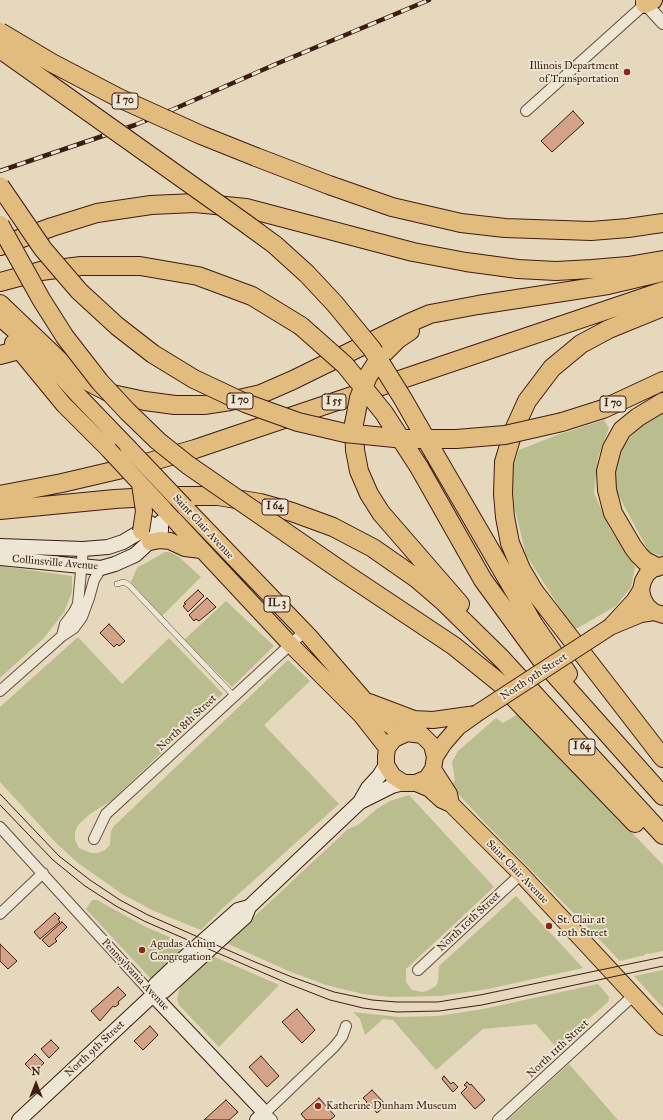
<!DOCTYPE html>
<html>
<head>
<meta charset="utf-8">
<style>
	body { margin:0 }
	#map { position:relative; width:663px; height:1120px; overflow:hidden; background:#e5d8bd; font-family:"IM FELL Great Primer",serif }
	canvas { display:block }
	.north { position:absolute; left:16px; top:1064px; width:40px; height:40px; -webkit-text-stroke:3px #eee6d4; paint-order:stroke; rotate:0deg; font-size:11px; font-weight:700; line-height:16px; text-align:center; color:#3d1d0f }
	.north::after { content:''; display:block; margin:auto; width:14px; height:18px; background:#3d1d0f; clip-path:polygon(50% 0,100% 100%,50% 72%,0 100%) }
</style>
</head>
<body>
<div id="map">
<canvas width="663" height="1120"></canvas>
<div class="north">N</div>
</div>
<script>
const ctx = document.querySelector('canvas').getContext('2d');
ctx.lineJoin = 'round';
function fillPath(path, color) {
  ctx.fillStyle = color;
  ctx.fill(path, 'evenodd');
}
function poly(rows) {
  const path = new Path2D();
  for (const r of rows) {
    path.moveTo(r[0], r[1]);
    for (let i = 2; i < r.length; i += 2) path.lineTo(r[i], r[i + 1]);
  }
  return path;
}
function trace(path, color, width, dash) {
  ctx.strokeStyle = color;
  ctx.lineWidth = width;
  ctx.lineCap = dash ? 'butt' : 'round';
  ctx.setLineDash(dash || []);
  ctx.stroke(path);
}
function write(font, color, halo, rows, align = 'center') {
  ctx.font = font + ' "IM FELL Great Primer",serif';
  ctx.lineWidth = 3.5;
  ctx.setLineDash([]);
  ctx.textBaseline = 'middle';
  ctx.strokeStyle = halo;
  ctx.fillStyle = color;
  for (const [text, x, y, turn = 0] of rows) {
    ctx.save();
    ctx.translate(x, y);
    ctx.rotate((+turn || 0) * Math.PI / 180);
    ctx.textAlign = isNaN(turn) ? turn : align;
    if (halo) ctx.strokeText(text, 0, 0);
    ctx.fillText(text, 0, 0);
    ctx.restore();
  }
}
const green = poly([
	[663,414,663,556,649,552,616,491,615,472,622,448,636,429],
	[604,420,609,428,598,457,594,493,610,529,635,567,631,587,616,606,574,630,526,555,514,506,512,469,519,450,557,435],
	[165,552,169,552,178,556,201,577,162,616,131,582,137,568],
	[0,566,72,576,72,592,64,612,44,638,0,678],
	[226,601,274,646,232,687,184,640],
	[78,637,122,684,169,638,223,694,112,800,90,814,78,825,75,832,75,840,79,848,91,853,98,853,105,850,110,845,111,831,114,826,288,660,310,681,264,725,339,804,224,907,201,930,154,911,122,894,78,863,57,844,0,782,0,707],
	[518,714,663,865,663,951,649,954,648,953,645,954,645,955,620,961,599,939,485,823,451,786,455,780,452,762,458,751,496,718,503,723],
	[409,795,494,887,406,969,406,982,412,990,422,992,427,991,436,986,438,982,439,966,516,896,583,968,488,989,440,996,390,997,363,994,326,985,291,972,226,943,348,829,358,825,378,808,390,801],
	[92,900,97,900,146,927,188,945,151,979,86,909],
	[213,956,279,985,219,1047,179,1005,177,999,180,988,186,980],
	[663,970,663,1008,634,976],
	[598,984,609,997,608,1002,556,1047,536,1024,483,1029,436,1070,393,1020,383,1019,365,1035,360,1019,353,1012,399,1017,438,1016,483,1009],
	[569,1064,618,1120,508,1120]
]);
const building = poly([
	[573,111,584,123,552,152,541,141,573,111],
	[198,590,204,596,188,612,183,606,186,604,184,603,198,590],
	[207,598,216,607,199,621,196,619,194,621,189,615,207,598],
	[109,624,125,641,119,646,117,644,114,647,100,633,109,624],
	[55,913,60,918,58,919,60,922,40,939,34,932,55,913],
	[62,922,67,927,55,939,57,941,49,947,42,940,62,922],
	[0,944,17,961,8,969,0,961,0,944],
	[118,987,126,995,118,1002,119,1004,115,1007,113,1006,100,1021,91,1011,118,987],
	[297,1009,315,1030,302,1043,282,1022,297,1009],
	[150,1026,158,1035,143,1050,134,1041,150,1026],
	[51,1040,59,1048,49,1058,41,1049,51,1040],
	[35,1054,44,1063,34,1073,25,1064,35,1054],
	[261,1056,279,1076,267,1087,249,1067,261,1056],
	[444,1076,451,1084,453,1082,458,1087,453,1092,442,1079,444,1076],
	[467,1082,470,1085,471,1084,485,1100,475,1109,461,1093,467,1087,464,1085,467,1082],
	[372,1090,386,1105,377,1113,370,1105,367,1108,364,1105,367,1102,363,1098,372,1090],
	[319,1098,335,1116,330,1120,306,1120,301,1114,319,1098],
	[226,1100,238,1112,229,1120,204,1120,226,1100]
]);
const service = poly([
	[117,584,124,582,129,585,234,696]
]);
const minor = poly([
	[526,111,645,4],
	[62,636,65,624,74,612,78,604,83,549],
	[0,691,62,636,74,628,82,617,89,598,94,580,101,568],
	[0,827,153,995],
	[94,839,106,814,304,632],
	[0,914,43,873],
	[418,970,521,874],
	[272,1120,265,1113,334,1047,342,1037,346,1026],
	[498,1120,634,995]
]);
const tertiary = poly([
	[642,0,663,23]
]);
const secondary = poly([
	[0,546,83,549,108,547,123,542,138,533,150,523],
	[0,558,101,568,115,564,135,555,161,531,161,522],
	[360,802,368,788,379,776,386,765],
	[153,995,265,1113,257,1120],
	[153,995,155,985,174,967,238,910,249,907],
	[19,1120,153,995,164,991,236,925,245,917,249,907,360,802,392,786,404,783]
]);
const primary = poly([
	[0,318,38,351,77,394,128,447],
	[13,343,64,405,109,450],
	[185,507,309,636,380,718,395,729,407,733,422,735,432,745,435,757,433,769,427,778,416,783,404,783,393,776,386,765,386,756,387,748,394,739,407,733],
	[163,508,290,644,361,715,387,748],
	[150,542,160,540,170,541,185,548,201,550],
	[663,565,654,568,647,574,643,581,641,590,643,599,647,606,654,612,663,615],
	[612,626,641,614,654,612],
	[610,627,634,601,641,590],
	[369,702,414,719,433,720,476,714],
	[435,757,444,743,458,727,475,715],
	[433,769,449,794,451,804],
	[416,783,430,789,442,800,451,804,521,874,663,1027]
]);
const motorway = poly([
	[645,4,653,0],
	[256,157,329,185,392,207,461,223,505,228,591,231,628,228,663,223],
	[0,246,52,227,97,213,151,205,195,203,246,208,413,252,466,262,518,269,556,271,592,269,628,266,663,260],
	[0,282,41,271,81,266,140,266,198,276,252,296,301,326],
	[0,304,67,368,87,381,112,394,145,401,175,405,204,405,230,401,261,394,293,380,409,323,430,314,478,305,608,285,663,272],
	[663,307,609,329,581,344,552,368,527,401,513,432,504,462,503,494,505,517,510,543,521,569,534,591,663,758],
	[0,355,19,350,38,351],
	[381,356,398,339,410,331],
	[562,422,603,409,663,381],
	[354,424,355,450,359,471,369,494,381,513,460,604],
	[434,453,534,625,568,674],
	[419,467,483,580,540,658,663,796],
	[0,495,62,483,139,465,195,449,663,291],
	[0,510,115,499,167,496,218,496,260,503,292,512,333,527,373,548,416,578,445,603,502,659,663,835],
	[657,567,645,561,639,555,633,547,613,513,607,490,606,471,612,448,622,430,638,417,663,402],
	[343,572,454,646,501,684,635,823]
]);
const tram = poly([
	[0,794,59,856,90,880,120,900,148,915,255,962,292,977,334,992,372,1000,397,1002,438,1002,480,995,663,957],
	[0,805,53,860,85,886,116,906,144,921,289,984,330,1000,363,1008,397,1012,439,1011,482,1005,663,966]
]);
const rail = poly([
	[0,171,135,125,174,109,276,64,429,0]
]);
const primaryBridge = poly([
	[128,447,185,507],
	[109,450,163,508],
	[140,484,144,511,141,531],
	[476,714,610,627]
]);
const motorwayBridge = poly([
	[0,32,52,63,119,98,201,135,256,157],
	[0,49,245,223,275,245,307,274,335,304,372,349,403,399,434,453],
	[0,186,43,249,79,291,117,326,153,354,194,379,245,403,298,422,345,433,404,439,456,439,505,435,562,422],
	[0,225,41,299,65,337,100,382,127,411,158,441,188,465,343,572],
	[301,326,345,365,384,413,419,467],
	[354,424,359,398,368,376,381,356]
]);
const markers = [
	[627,72,4,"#8f2418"],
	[549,926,4,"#8f2418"],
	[142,950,4,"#8f2418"],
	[318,1106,4,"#8f2418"]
];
const shields = [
	[125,101,26],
	[240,401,26],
	[334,402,24],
	[613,404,26],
	[275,507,26],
	[277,604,26],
	[582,747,26]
];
const shieldNames = [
	["I 70",125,101],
	["I 70",240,401],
	["I 55",334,402],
	["I 70",613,404],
	["I 64",275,507],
	["IL 3",277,604],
	["I 64",582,747]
];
const poiNames = [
	["Illinois Department",619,66,"right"],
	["of Transportation",619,79,"right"],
	["St. Clair at",557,920],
	["10th Street",557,933],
	["Agudas Achim",150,944],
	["Congregation",150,957],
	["Katherine Dunham Museum",326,1106]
];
const streetNames = [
	["Saint Clair Avenue",203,527,47],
	["Collinsville Avenue",55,563,5],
	["North 9th Street",534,677,-33],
	["North 8th Street",187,723,-43],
	["Saint Clair Avenue",517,872,46],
	["North 10th Street",469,922,-43],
	["Pennsylvania Avenue",135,975,47],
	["North 9th Street",95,1049,-43],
	["North 11th Street",558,1049,-43]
];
fillPath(green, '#babd8d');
fillPath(building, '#d3a287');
trace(building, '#3d1d0f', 1);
trace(service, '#674c3a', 6);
trace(minor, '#674c3a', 12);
trace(tertiary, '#674c3a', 14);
trace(secondary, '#3d1d0f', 16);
trace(primary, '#3d1d0f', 18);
trace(motorway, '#3d1d0f', 20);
trace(service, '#eee6d4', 5);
trace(minor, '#eee6d4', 10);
trace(tertiary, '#eee6d4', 12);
trace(secondary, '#eee6d4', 14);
trace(primary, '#e2bc7e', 16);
trace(motorway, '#e2bc7e', 18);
trace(tram, '#3d1d0f', 1);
trace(rail, '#3d1d0f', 4.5);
trace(rail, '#eee6d4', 3, [9]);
trace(primaryBridge, '#3d1d0f', 18, []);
trace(motorwayBridge, '#3d1d0f', 20, []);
trace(primaryBridge, '#e2bc7e', 16);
trace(motorwayBridge, '#e2bc7e', 18);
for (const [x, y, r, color] of markers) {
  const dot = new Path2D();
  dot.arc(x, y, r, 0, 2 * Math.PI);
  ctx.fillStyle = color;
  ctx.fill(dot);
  trace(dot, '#eee6d4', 1.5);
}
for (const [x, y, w] of shields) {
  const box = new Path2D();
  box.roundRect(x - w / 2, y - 8, w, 16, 3);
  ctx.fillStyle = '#eee6d4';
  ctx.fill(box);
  trace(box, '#3d1d0f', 1);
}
write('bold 10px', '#3d1d0f', null, shieldNames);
write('11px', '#3d1d0f', '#eee6d4', poiNames, 'left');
write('11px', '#3d1d0f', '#eee6d4', streetNames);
</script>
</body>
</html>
